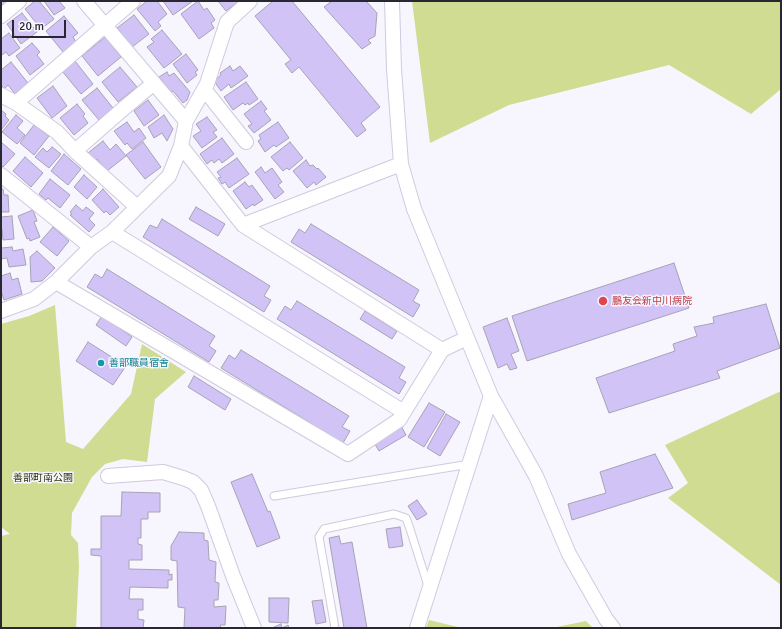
<!DOCTYPE html>
<html>
<head>
<meta charset="utf-8">
<style>
	body { margin:0 }
	#map { position:relative; width:782px; height:629px; overflow:hidden; background:#f7f5fd; font-family:Signika,sans-serif }
	canvas { display:block }
	.frame { position:absolute; inset:0; border:2px solid #29272f; pointer-events:none }
	.scale { position:absolute; left:12px; top:20px; width:54px; height:18px; box-sizing:border-box; border:2px solid #29272f; border-top:0; padding-left:5px; font-size:12px; line-height:14px; white-space:nowrap; color:#29272f; -webkit-text-stroke:3px #f7f5fd; paint-order:stroke }
</style>
</head>
<body>
<div id="map">
<canvas width="782" height="629"></canvas>
<div class="frame"></div>
<div class="scale">20 m</div>
</div>
<script>
const ctx = document.querySelector('canvas').getContext('2d');
ctx.lineJoin = 'round';
function fillPath(path, color) {
  ctx.fillStyle = color;
  ctx.fill(path, 'evenodd');
}
function poly(rows) {
  const path = new Path2D();
  for (const r of rows) {
    path.moveTo(r[0], r[1]);
    for (let i = 2; i < r.length; i += 2) path.lineTo(r[i], r[i + 1]);
  }
  return path;
}
function trace(path, color, width, dash) {
  ctx.strokeStyle = color;
  ctx.lineWidth = width;
  ctx.lineCap = dash ? 'butt' : 'round';
  ctx.setLineDash(dash || []);
  ctx.stroke(path);
}
function write(font, color, halo, rows, align = 'center') {
  ctx.font = font + ' Signika,"Noto Sans JP",sans-serif';
  ctx.lineWidth = 3;
  ctx.setLineDash([]);
  ctx.textBaseline = 'middle';
  ctx.strokeStyle = halo;
  ctx.fillStyle = color;
  for (const [text, x, y, turn = 0] of rows) {
    ctx.save();
    ctx.translate(x, y);
    ctx.rotate((+turn || 0) * Math.PI / 180);
    ctx.textAlign = isNaN(turn) ? turn : align;
    if (halo) ctx.strokeText(text, 0, 0);
    ctx.fillText(text, 0, 0);
    ctx.restore();
  }
}
const green = poly([
	[412,1,781,1,781,89,751,114,669,65,509,105,430,143],
	[55,305,66,442,83,449,131,394,142,344,186,372,155,399,147,462,123,459,105,464,92,477,72,513,71,535,78,543,79,566,76,628,1,628,1,536,10,534,1,527,1,324,29,316],
	[781,391,781,585,668,498,688,483,665,445],
	[429,620,462,628,426,628],
	[586,621,593,628,552,628]
]);
const building = poly([
	[1,1,8,1,1,6,1,1],
	[35,1,39,1,54,19,41,29,25,9,35,1],
	[44,1,59,1,65,8,54,15,44,1],
	[147,1,157,1,167,14,158,22,161,26,155,31,137,9,147,1],
	[163,1,193,1,173,15,163,1],
	[198,1,204,10,207,8,215,20,211,23,214,28,199,39,181,14,198,1],
	[218,1,239,1,226,11,218,1],
	[273,1,292,1,380,107,361,123,366,130,357,137,299,67,292,73,285,64,291,60,255,16,273,1],
	[332,1,366,1,377,13,375,36,368,40,371,43,362,49,324,7,332,1],
	[22,13,37,32,21,44,7,24,22,13],
	[134,15,149,34,132,47,117,28,134,15],
	[64,16,78,33,73,37,76,42,63,52,46,31,64,16],
	[162,30,182,54,164,68,147,47,154,42,151,39,162,30],
	[9,33,20,48,9,56,6,52,2,55,1,54,1,39,9,33],
	[105,37,121,57,98,76,82,56,105,37],
	[32,43,40,52,37,55,44,64,30,75,16,56,32,43],
	[186,54,198,70,195,72,197,75,187,83,173,64,186,54],
	[75,61,93,84,81,94,62,71,75,61],
	[11,62,28,83,15,94,8,85,4,89,1,85,1,70,11,62],
	[230,66,233,71,240,66,248,76,231,88,229,84,221,91,214,81,221,75,220,73,230,66],
	[120,67,137,87,118,102,102,82,120,67],
	[167,72,169,76,174,73,190,92,187,100,183,103,173,91,171,92,159,77,167,72],
	[246,82,258,99,249,105,248,103,245,105,243,103,233,110,224,97,246,82],
	[53,86,67,106,52,118,37,98,53,86],
	[97,88,113,108,99,120,82,100,97,88],
	[148,100,159,115,144,126,134,111,148,100],
	[261,101,267,109,264,111,271,120,254,133,248,126,252,124,244,114,261,101],
	[77,104,85,114,83,116,88,123,74,135,60,118,77,104],
	[1,110,6,114,5,116,9,120,1,130,1,110],
	[16,115,23,121,17,128,25,135,17,144,2,132,16,115],
	[164,115,173,129,167,141,162,133,154,138,148,127,164,115],
	[207,117,217,130,213,132,217,137,202,148,193,136,201,131,196,124,207,117],
	[127,122,134,132,139,128,146,138,132,149,127,143,125,145,114,131,127,122],
	[278,122,289,138,276,147,274,145,265,152,258,141,261,139,259,135,278,122],
	[34,125,49,136,34,155,20,143,34,125],
	[222,138,234,154,222,163,219,159,214,163,212,160,207,164,200,154,222,138],
	[103,141,110,150,116,144,126,156,107,171,97,159,94,161,88,153,103,141],
	[1,142,15,154,3,167,1,165,1,142],
	[143,142,161,167,145,179,126,155,143,142],
	[290,142,303,158,289,170,287,168,283,171,271,157,290,142],
	[52,147,61,154,49,168,35,157,43,148,47,152,52,147],
	[64,154,81,169,68,185,51,171,64,154],
	[25,157,43,173,31,187,13,171,25,157],
	[237,158,249,174,229,188,225,182,222,184,218,178,221,177,217,172,237,158],
	[306,160,310,166,313,165,317,169,318,168,326,177,316,185,314,182,307,188,293,171,306,160],
	[261,167,265,173,272,168,282,182,278,185,284,192,275,199,255,172,261,167],
	[84,175,97,187,87,199,74,187,84,175],
	[50,179,70,195,60,208,48,198,46,200,39,194,50,179],
	[245,182,249,187,252,185,263,200,254,206,253,204,246,209,233,191,245,182],
	[1,189,3,189,4,195,8,195,9,212,1,212,1,189],
	[103,189,119,207,110,215,106,211,104,213,92,200,103,189],
	[76,205,83,211,86,207,94,213,89,219,95,225,89,232,70,215,72,214,70,212,76,205],
	[196,207,225,224,218,236,189,219,196,207],
	[33,210,37,221,34,222,40,237,30,241,29,238,27,239,18,216,33,210],
	[12,216,14,239,3,240,2,229,1,229,1,217,12,216],
	[162,219,270,286,264,296,271,300,264,312,143,237,150,225,157,228,162,219],
	[311,224,419,290,413,301,420,305,413,317,291,242,299,229,305,233,311,224],
	[53,227,69,241,57,256,40,242,53,227],
	[12,247,13,251,23,249,26,265,9,267,7,258,1,259,1,248,12,247],
	[37,251,55,268,42,281,31,282,30,257,37,251],
	[674,263,689,308,527,361,512,316,674,263],
	[107,269,215,336,209,346,216,351,209,362,87,287,95,274,102,278,107,269],
	[10,273,12,280,18,278,22,294,4,300,1,291,1,276,10,273],
	[297,301,405,367,399,378,406,382,399,394,277,319,285,306,291,310,297,301],
	[766,304,780,348,717,371,720,378,609,413,596,378,675,351,673,344,697,336,694,327,714,323,713,317,766,304],
	[365,311,397,331,392,339,360,319,365,311],
	[102,316,132,337,126,346,96,325,102,316],
	[507,318,519,351,511,354,517,368,510,370,507,364,498,368,483,327,507,318],
	[88,342,126,366,113,385,76,361,88,342],
	[241,350,349,416,342,427,350,431,343,443,221,368,229,355,235,359,241,350],
	[194,376,231,399,225,410,188,387,194,376],
	[429,403,445,412,424,447,408,437,429,403],
	[446,414,460,422,440,456,427,448,446,414],
	[400,424,406,435,379,451,373,441,400,424],
	[655,454,673,488,572,520,568,504,606,493,600,472,655,454],
	[252,474,268,512,270,511,280,538,257,547,231,482,252,474],
	[122,492,160,493,160,512,148,512,148,519,141,519,141,538,138,538,138,544,142,545,142,560,129,560,129,569,169,570,169,575,172,574,172,580,168,580,168,588,130,587,129,599,143,599,143,610,138,610,138,619,144,620,143,628,101,628,101,556,91,555,91,549,101,549,101,516,121,516,122,492],
	[417,500,427,514,417,520,408,506,417,500],
	[400,527,403,546,389,548,386,529,400,527],
	[179,532,204,533,204,540,208,541,209,560,216,562,215,582,219,583,218,600,214,600,214,607,226,606,225,625,220,625,221,628,177,628,184,628,185,608,178,607,177,561,171,560,171,546,179,532],
	[339,536,341,544,352,542,367,628,344,628,329,538,339,536],
	[269,598,289,598,288,623,269,622,269,598],
	[322,600,326,622,316,624,312,601,322,600],
	[281,624,282,628,288,625,289,628,272,628,281,624]
]);
const service = poly([
	[274,496,470,464],
	[335,628,319,537,324,529,394,514,406,518,410,529,428,586]
]);
const minor = poly([
	[84,1,186,121],
	[392,1,394,69,401,164,414,209,491,396,536,476,569,554,606,619,613,628],
	[1,16,19,1],
	[204,89,246,142],
	[1,95,16,103,57,132,75,151,137,207],
	[16,103,133,1],
	[181,146,243,225,442,350],
	[75,151,123,109,154,83],
	[1,175,91,247],
	[243,225,401,164],
	[112,232,404,412],
	[56,282,348,454,399,420,442,350,467,338],
	[1,311,34,299,56,282,91,247,112,232,169,176,181,146,186,121,207,84,227,22,250,1],
	[108,476,163,472,183,478,193,482,201,490,208,506,233,576,254,628],
	[417,628,491,396]
]);
const markers = [
	[603,301,5,"#e0444e"],
	[101,363,4,"#0f9aa8"]
];
const healthNames = [
	["鵬友会新中川病院",612,301]
];
const cultureNames = [
	["善部職員宿舎",109,363]
];
const parkNames = [
	["善部町南公園",43,478]
];
fillPath(green, '#d0dc92');
fillPath(building, '#d1c3f6');
trace(building, '#a7a2b6', 1);
trace(service, '#d0cade', 9);
trace(minor, '#d0cade', 16);
trace(service, '#fff', 7);
trace(minor, '#fff', 14);
for (const [x, y, r, color] of markers) {
  const dot = new Path2D();
  dot.arc(x, y, r, 0, 2 * Math.PI);
  ctx.fillStyle = color;
  ctx.fill(dot);
  trace(dot, '#f7f5fd', 1.5);
}
write('10px', '#be3a42', '#f7f5fd', healthNames, 'left');
write('10px', '#0d838f', '#f7f5fd', cultureNames, 'left');
write('10px', '#2c3108', '#f7f5fd', parkNames);
</script>
</body>
</html>
